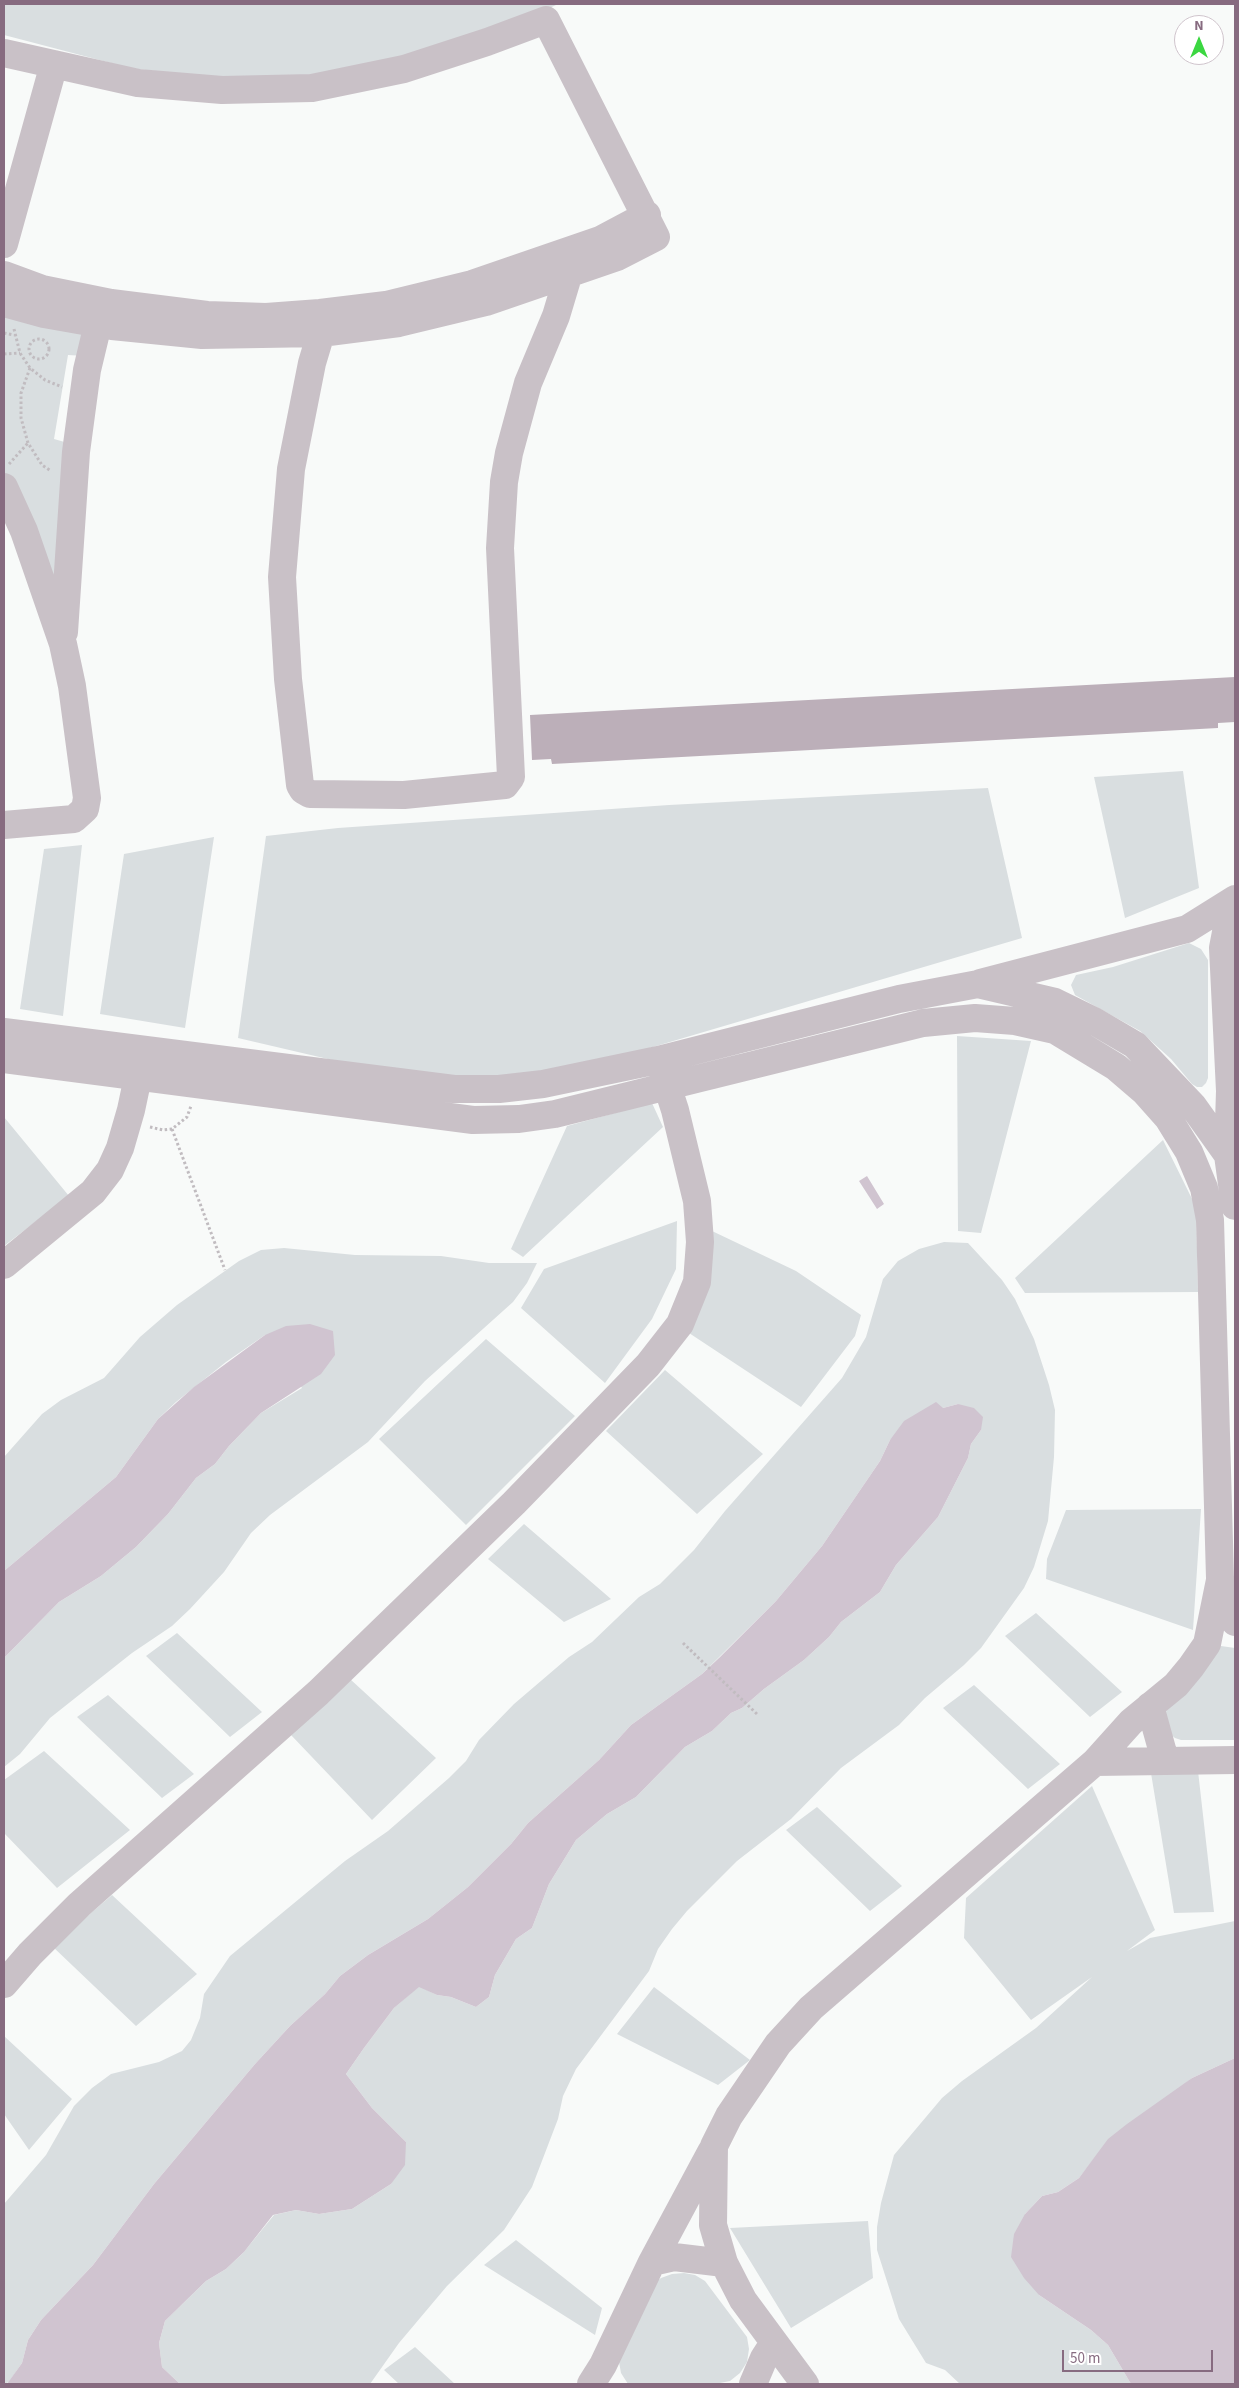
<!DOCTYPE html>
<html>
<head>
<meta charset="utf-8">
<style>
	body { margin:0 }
	#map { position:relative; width:1239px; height:2388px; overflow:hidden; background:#f8faf9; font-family:"Source Sans 3",sans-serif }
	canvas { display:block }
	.frame { position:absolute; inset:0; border:5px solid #876b80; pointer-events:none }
	.north { position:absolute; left:1174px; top:15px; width:50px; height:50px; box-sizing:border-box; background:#fff; border:1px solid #cfc4cc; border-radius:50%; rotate:0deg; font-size:14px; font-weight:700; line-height:20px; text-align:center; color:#876b80 }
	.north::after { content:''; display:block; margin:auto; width:18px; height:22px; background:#3bd741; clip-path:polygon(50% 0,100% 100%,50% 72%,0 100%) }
	.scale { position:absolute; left:1062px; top:2350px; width:151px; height:22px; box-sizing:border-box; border:2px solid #876b80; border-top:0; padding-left:6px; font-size:15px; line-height:18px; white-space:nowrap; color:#876b80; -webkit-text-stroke:4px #fff; paint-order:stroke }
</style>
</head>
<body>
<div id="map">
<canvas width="1239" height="2388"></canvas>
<div class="frame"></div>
<div class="north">N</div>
<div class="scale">50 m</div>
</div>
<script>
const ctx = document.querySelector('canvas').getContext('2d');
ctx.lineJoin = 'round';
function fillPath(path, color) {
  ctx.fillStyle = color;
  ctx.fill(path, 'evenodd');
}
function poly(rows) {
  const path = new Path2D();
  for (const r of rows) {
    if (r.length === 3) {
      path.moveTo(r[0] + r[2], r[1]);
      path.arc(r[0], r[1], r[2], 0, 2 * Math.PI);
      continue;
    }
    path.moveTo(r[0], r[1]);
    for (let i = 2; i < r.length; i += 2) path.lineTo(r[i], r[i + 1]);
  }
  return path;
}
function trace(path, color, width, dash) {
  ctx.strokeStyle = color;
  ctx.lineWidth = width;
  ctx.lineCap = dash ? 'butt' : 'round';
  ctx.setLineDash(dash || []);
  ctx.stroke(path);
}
const green = poly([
	[4,4,558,4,490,37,398,68,236,81,130,68,4,35],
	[4,313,87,333,85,356,68,355,54,439,68,443,55,582,4,481],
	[1183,771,1199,888,1125,918,1094,777],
	[988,788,1022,938,636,1052,512,1081,375,1070,238,1038,266,836,338,828,669,805],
	[214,837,185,1028,100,1014,124,854],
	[82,845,63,1016,20,1009,44,849],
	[1189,943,1201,949,1208,960,1208,1078,1206,1083,1202,1087,1197,1087,1192,1084,1171,1059,1140,1031,1075,995,1071,985,1076,975,1113,967],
	[957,1036,1031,1041,981,1233,958,1231],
	[652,1103,663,1127,523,1257,511,1249,567,1126],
	[4,1117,69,1196,4,1246],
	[1163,1140,1196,1207,1198,1292,1025,1293,1015,1278],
	[677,1221,676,1269,652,1319,605,1383,521,1308,544,1269],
	[712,1231,796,1271,861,1315,855,1336,801,1407,689,1333],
	[944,1242,968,1243,1002,1280,1015,1299,1034,1339,1049,1385,1055,1410,1054,1457,1048,1521,1034,1567,1024,1588,981,1648,964,1665,925,1698,899,1725,841,1768,791,1819,737,1861,687,1911,672,1929,658,1949,649,1971,576,2069,563,2096,558,2119,532,2187,504,2230,447,2286,399,2343,370,2384,180,2384,162,2367,159,2343,165,2321,206,2281,226,2269,243,2253,274,2215,296,2210,319,2214,352,2209,391,2184,406,2142,372,2108,346,2074,364,2048,394,2008,419,1986,437,1995,451,1997,476,2007,489,1997,495,1975,516,1939,532,1928,549,1884,576,1840,607,1814,636,1797,685,1747,712,1731,731,1713,742,1708,764,1689,804,1660,829,1637,841,1622,880,1592,896,1565,938,1517,968,1458,971,1444,981,1430,958,1404,943,1408,890,1440,880,1461,822,1546,776,1601,702,1674,631,1725,599,1760,528,1823,511,1844,468,1887,428,1919,368,1955,340,1976,325,1994,290,2026,255,2064,154,2184,93,2265,41,2320,28,2340,22,2363,9,2382,4,2384,4,2204,46,2155,74,2106,92,2088,111,2074,159,2062,182,2051,191,2040,200,2018,204,1994,230,1956,345,1861,388,1831,449,1778,466,1761,479,1740,514,1704,569,1657,592,1642,639,1597,660,1584,694,1550,725,1511,842,1378,866,1337,883,1279,898,1261,919,1249],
	[284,1248,355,1255,441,1256,489,1263,537,1263,527,1283,513,1302,425,1381,368,1442,270,1515,251,1533,224,1572,190,1609,172,1626,132,1653,50,1718,20,1754,4,1767,4,1658,59,1602,101,1576,136,1547,168,1514,196,1478,215,1464,229,1446,261,1413,302,1388,265,1335,226,1362,176,1402,158,1419,116,1477,4,1571,4,1457,42,1414,61,1400,104,1378,140,1337,177,1305,239,1261,261,1250],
	[486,1339,575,1416,466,1525,379,1439],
	[665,1370,763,1454,697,1514,606,1431],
	[1201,1509,1193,1630,1046,1579,1047,1559,1066,1510],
	[524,1524,611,1599,564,1622,488,1559],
	[1036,1613,1122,1692,1090,1717,1005,1636],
	[177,1633,262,1712,230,1737,146,1656],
	[1221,1646,1235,1648,1235,1740,1181,1740,1175,1738,1170,1734,1165,1715,1167,1709,1214,1649],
	[350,1679,436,1758,372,1820,291,1735],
	[974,1685,1060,1764,1028,1789,943,1708],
	[108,1695,194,1774,162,1798,77,1717],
	[44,1751,130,1830,57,1888,4,1833,4,1780],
	[1150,1767,1198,1771,1214,1912,1174,1913],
	[1092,1786,1155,1930,1127,1951,1150,1938,1235,1921,1235,2058,1192,2078,1094,2159,1079,2178,1058,2192,1042,2196,1025,2214,1039,2295,1091,2330,1108,2345,1131,2384,960,2384,945,2370,926,2363,899,2319,877,2250,877,2227,881,2203,894,2155,942,2098,962,2081,1036,2028,1092,1977,1031,2020,964,1938,966,1898],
	[817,1807,902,1886,870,1911,786,1830],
	[112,1895,197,1974,136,2026,52,1946],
	[654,1987,750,2060,718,2085,617,2034],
	[4,2036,72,2099,29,2150,4,2114],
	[868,2221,873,2278,791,2328,730,2228],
	[516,2240,602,2308,595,2335,484,2265],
	[684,2273,695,2275,705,2281,747,2337,749,2349,747,2362,740,2373,730,2381,715,2384,628,2384,621,2373,619,2362,652,2285,661,2278,672,2274],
	[415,2347,455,2384,399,2384,384,2370]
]);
const water = poly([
	[867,1176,884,1204,877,1209,859,1181],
	[310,1324,333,1331,335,1355,321,1374,261,1413,229,1446,215,1464,196,1478,168,1514,136,1547,101,1576,59,1602,4,1658,4,1571,116,1477,158,1419,194,1387,265,1335,286,1326],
	[936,1402,943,1408,958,1404,974,1408,983,1417,981,1430,971,1444,968,1458,938,1517,896,1565,880,1592,841,1622,829,1637,804,1660,764,1689,742,1708,731,1713,712,1731,685,1747,636,1797,607,1814,576,1840,549,1884,532,1928,516,1939,495,1975,489,1997,476,2007,451,1997,437,1995,419,1987,394,2008,364,2048,346,2074,372,2108,406,2142,405,2165,391,2184,352,2209,319,2214,296,2210,273,2215,244,2252,226,2269,206,2281,165,2321,159,2343,162,2367,180,2384,7,2384,22,2363,28,2340,41,2320,93,2265,154,2184,255,2064,290,2026,325,1994,340,1976,368,1955,428,1919,468,1887,511,1844,528,1823,599,1760,631,1725,702,1674,720,1657,776,1601,822,1546,880,1461,890,1440,904,1421],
	[1235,2058,1235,2384,1131,2384,1108,2345,1091,2330,1039,2295,1024,2278,1011,2257,1014,2234,1025,2214,1042,2196,1058,2192,1079,2178,1108,2139,1127,2124,1192,2078]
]);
const building = poly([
	[1235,677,1235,722,1218,723,1218,728,552,764,551,759,532,760,530,715]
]);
const path = poly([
	[14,329,20,353,30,368,45,380,62,387],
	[4,333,14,335],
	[39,349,10],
	[4,354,20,353],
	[30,368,21,393,21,418,28,443,42,465,51,471],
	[9,464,28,443],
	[150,1127,163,1130,172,1129,187,1117,191,1106],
	[172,1129,225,1270],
	[683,1643,757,1714]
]);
const minor = poly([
	[4,53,138,83,222,90,312,88,404,69,487,42,546,20,656,237,617,257,486,302,399,323,321,333,202,335,112,326,44,314,4,303],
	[4,244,54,64],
	[4,275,42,289,111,303,207,315,266,317,320,313,386,305,472,284,600,240,647,215],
	[320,313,321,333,312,363,291,469,282,577,288,679,300,785,303,790,310,794,404,795,505,785,511,777,500,548,504,482,509,453,528,383,556,316,568,276],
	[4,487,24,531,63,644,72,686,87,798,85,809,74,819,4,825],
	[64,632,76,452,87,370,98,324],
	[980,983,1187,929,1235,899],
	[4,1032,454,1089,499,1089,543,1084,658,1060,899,999,978,984,1055,1002,1094,1021,1135,1045,1193,1106,1228,1155,1235,1206],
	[4,1059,473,1120,519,1119,555,1114,923,1023,975,1018,1015,1021,1055,1030,1116,1067,1144,1091,1168,1118,1189,1152,1204,1188,1210,1220,1220,1578,1228,1606,1235,1622],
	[1228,1155,1230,1091,1223,948,1232,901],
	[4,1265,93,1192,110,1170,120,1148,131,1110,138,1077,137,1059],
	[1150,1706,1165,1760],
	[1095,1762,1235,1760],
	[4,1984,30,1954,79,1905,318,1693,514,1503,648,1365,680,1324,697,1282,700,1242,697,1201,675,1110,662,1070],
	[652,2262,674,2257,724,2263],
	[591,2384,603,2365,652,2262,711,2152],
	[753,2384,764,2358,773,2344],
	[805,2384,743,2300,724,2263,713,2225,714,2146,729,2116,778,2044,811,2008,1095,1762,1131,1722,1176,1685,1191,1667,1207,1644,1220,1580]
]);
fillPath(green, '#d9dee0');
fillPath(water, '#d0c4d0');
fillPath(building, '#bcafb9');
trace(path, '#c1bcc0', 3, [2.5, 2.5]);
trace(minor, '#c9c1c7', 28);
</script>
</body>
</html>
